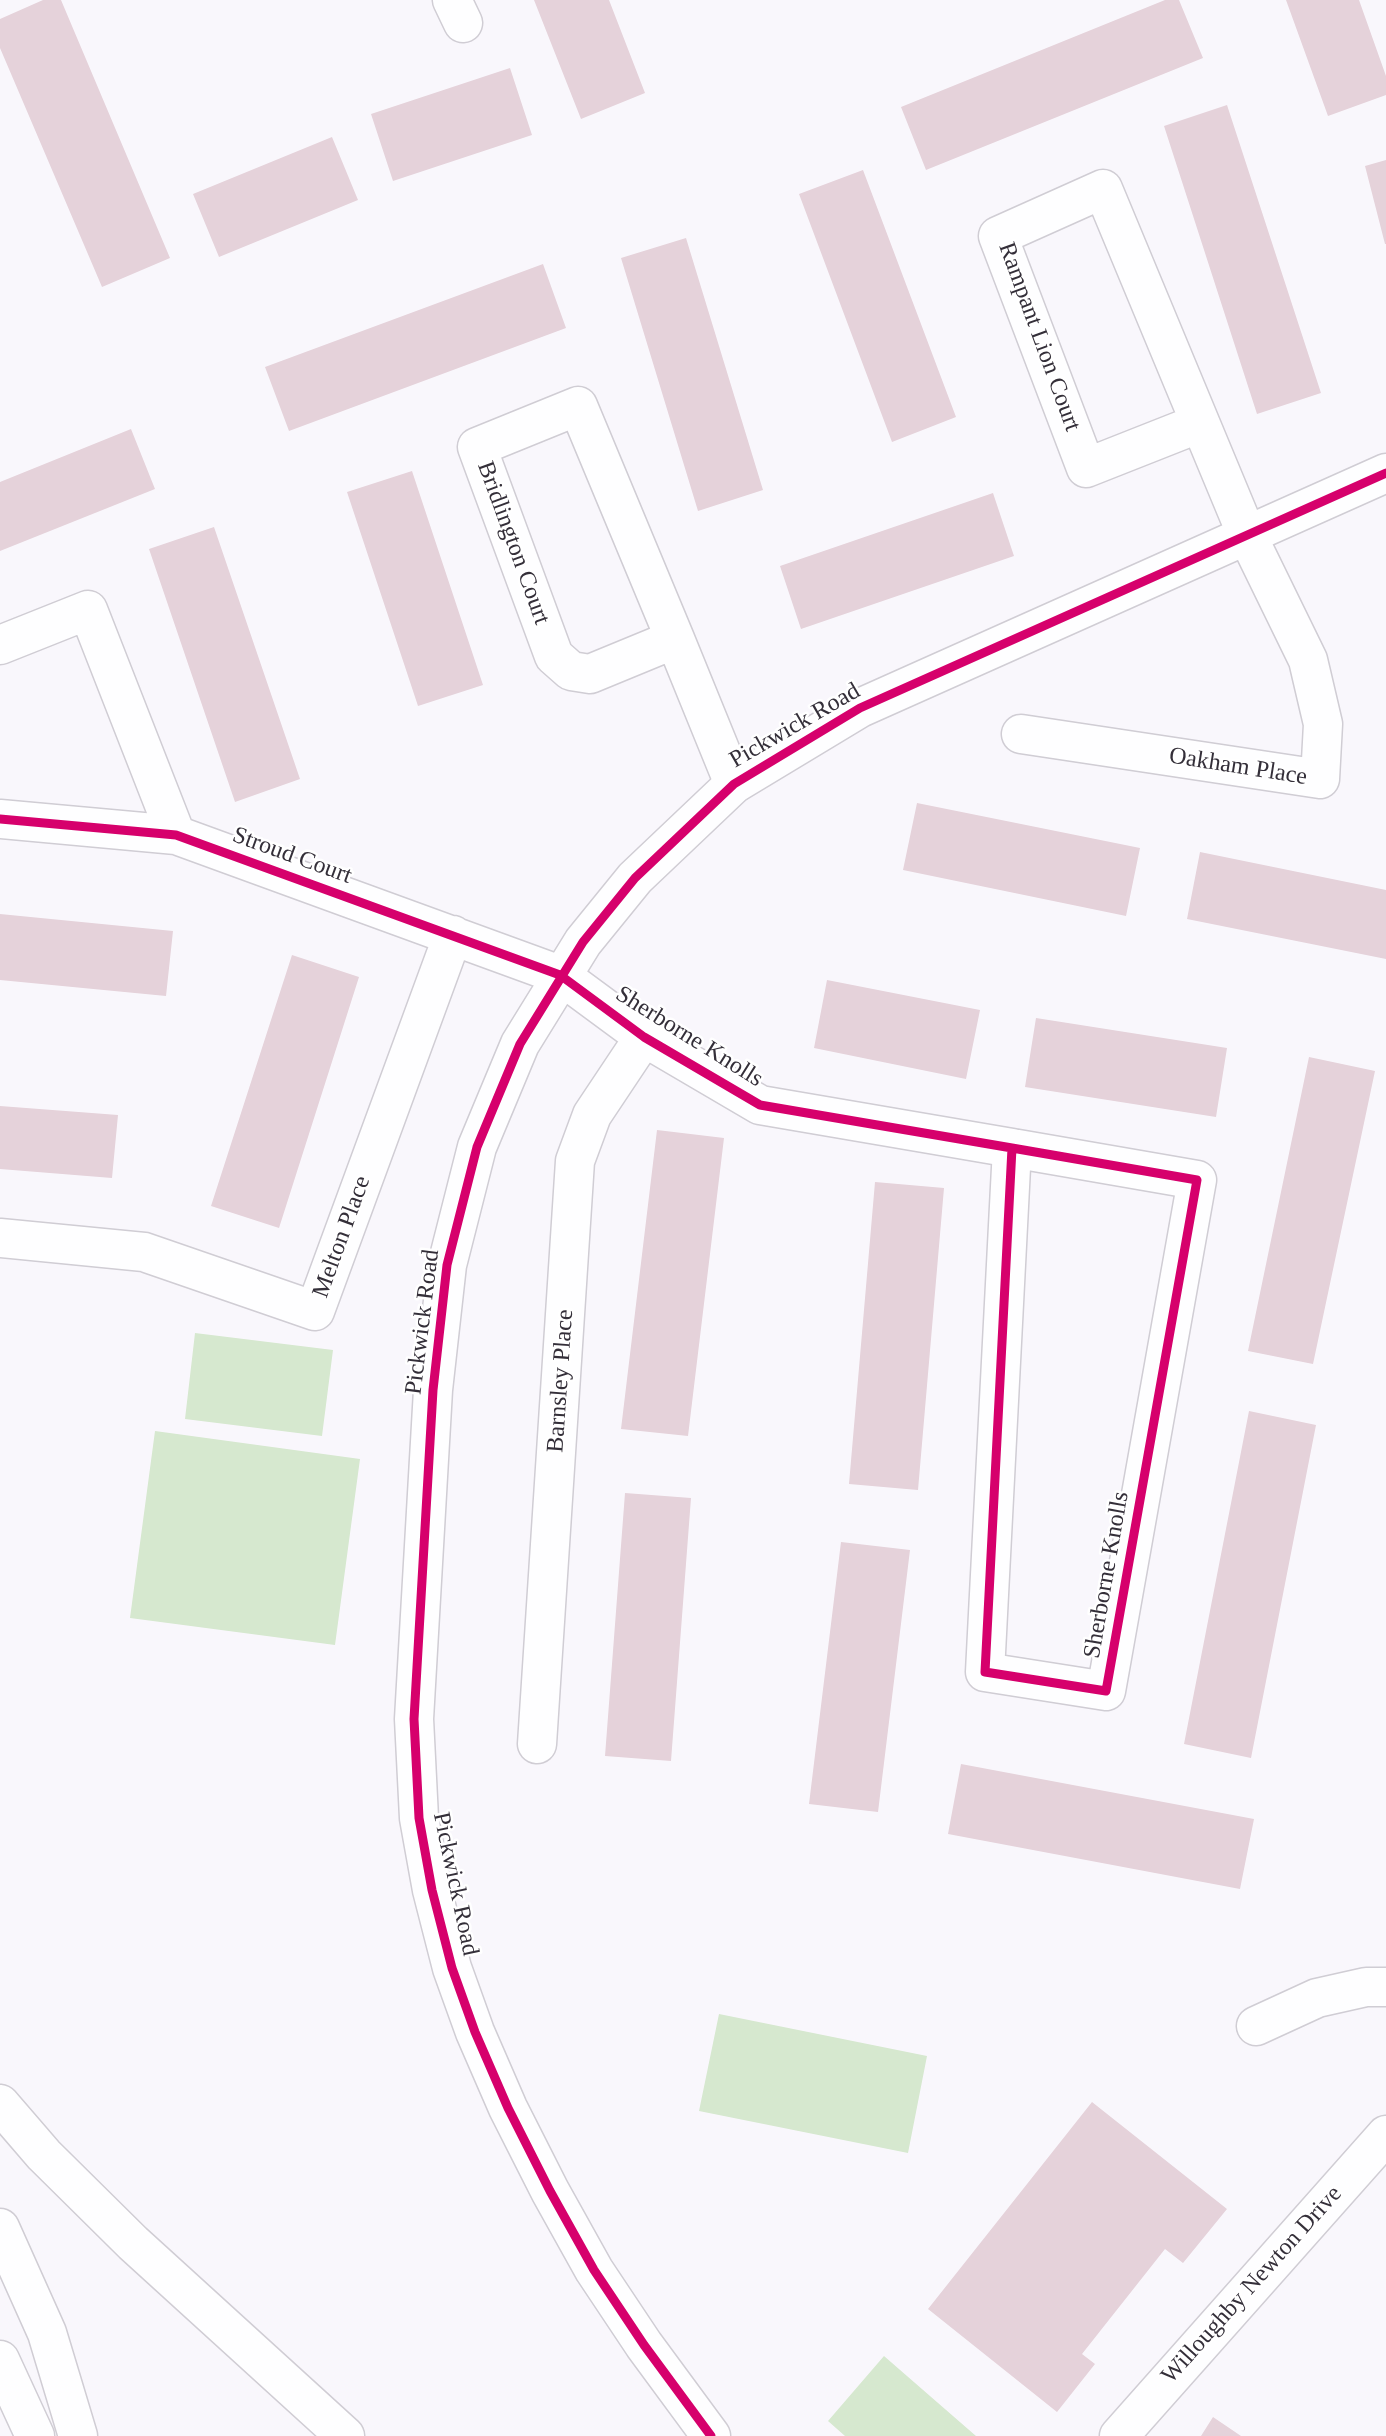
<!DOCTYPE html>
<html>
<head>
<meta charset="utf-8">
<style>
	body { margin:0 }
	canvas { display:block; background:#f9f7fc }
</style>
</head>
<body>
<canvas width="1386" height="2436"></canvas>
<script>
const ctx = document.querySelector('canvas').getContext('2d');
ctx.lineJoin = 'round';
function fillPath(path, color) {
  ctx.fillStyle = color;
  ctx.fill(path, 'evenodd');
}
function poly(rows) {
  const path = new Path2D();
  for (const r of rows) {
    path.moveTo(r[0], r[1]);
    for (let i = 2; i < r.length; i += 2) path.lineTo(r[i], r[i + 1]);
  }
  return path;
}
function trace(path, color, width, dash) {
  ctx.strokeStyle = color;
  ctx.lineWidth = width;
  ctx.lineCap = dash ? 'butt' : 'round';
  ctx.setLineDash(dash || []);
  ctx.stroke(path);
}
function write(font, color, halo, rows, align = 'center') {
  ctx.font = font + ' "Times New Roman",serif';
  ctx.lineWidth = 5;
  ctx.setLineDash([]);
  ctx.textBaseline = 'middle';
  ctx.strokeStyle = halo;
  ctx.fillStyle = color;
  for (const [text, x, y, turn = 0] of rows) {
    ctx.save();
    ctx.translate(x, y);
    ctx.rotate((+turn || 0) * Math.PI / 180);
    ctx.textAlign = isNaN(turn) ? turn : align;
    if (halo) ctx.strokeText(text, 0, 0);
    ctx.fillText(text, 0, 0);
    ctx.restore();
  }
}
const green = poly([
	[195,1333,333,1350,322,1436,185,1419],
	[155,1431,360,1459,335,1645,130,1618],
	[719,2014,927,2056,908,2153,699,2111],
	[884,2356,976,2436,845,2436,828,2421]
]);
const building = poly([
	[43,0,61,0,170,258,102,287,0,48,0,19],
	[534,0,609,0,645,93,581,119],
	[1165,0,1179,0,1203,58,926,170,901,107],
	[1286,0,1359,0,1386,76,1386,95,1328,116],
	[510,68,532,135,393,181,371,114],
	[1227,105,1321,393,1257,414,1164,126],
	[332,137,358,200,219,257,193,194],
	[1386,160,1386,244,1385,244,1365,166],
	[863,170,956,417,892,442,799,194],
	[686,238,763,490,698,511,621,258],
	[543,264,566,328,289,431,265,367],
	[131,429,155,489,0,551,0,482],
	[412,471,483,685,418,706,347,492],
	[993,493,1014,556,801,629,780,566],
	[214,527,300,779,235,802,149,549],
	[917,803,1140,848,1126,916,903,870],
	[1200,852,1386,890,1386,959,1187,919],
	[0,914,173,931,166,996,0,980],
	[292,955,359,977,279,1228,211,1206],
	[827,980,980,1010,966,1079,814,1048],
	[1036,1018,1227,1048,1216,1117,1025,1087],
	[1309,1057,1375,1071,1313,1364,1248,1351],
	[0,1106,118,1115,112,1178,0,1169],
	[657,1130,724,1138,688,1436,621,1429],
	[875,1182,944,1188,918,1490,849,1484],
	[1249,1411,1316,1425,1251,1758,1184,1744],
	[625,1493,691,1498,671,1761,605,1756],
	[841,1542,910,1550,878,1812,809,1804],
	[961,1764,1254,1819,1240,1889,948,1834],
	[1092,2102,1227,2209,1183,2263,1165,2249,1082,2354,1095,2364,1057,2412,928,2309],
	[1213,2417,1241,2436,1201,2436]
]);
const street = poly([
	[452,0,463,23],
	[675,639,590,674,571,671,554,656,477,447,578,406,675,639,734,784],
	[0,645,88,610,176,835],
	[1021,734,1320,779,1323,724,1308,660,1246,533,1103,189,998,236,1086,468,1200,423],
	[0,819,176,835,560,975,644,1037,760,1105,1012,1148,1197,1180,1106,1691,985,1672,1012,1148],
	[0,1238,144,1252,315,1311,453,935],
	[537,1744,575,1161,592,1115,644,1037],
	[1256,2026,1317,1998,1366,1987,1386,1987],
	[1119,2436,1386,2135]
]);
const secondary = poly([
	[711,2436,644,2345,594,2270,550,2191,508,2108,475,2032,452,1968,432,1890,419,1818,414,1719,433,1390,447,1265,477,1147,520,1044,583,942,635,878,734,784,860,708,1386,473]
]);
const highway = poly([
	[0,2104,44,2155,133,2243,345,2436],
	[0,2228,47,2333,78,2436],
	[0,2360,35,2436]
]);
const cycleway = poly([
	[0,819,176,835,560,975,644,1037,760,1105,1012,1148,1197,1180,1106,1691,985,1672,1012,1148],
	[711,2436,644,2345,594,2270,550,2191,508,2108,475,2032,452,1968,432,1890,419,1818,414,1719,433,1390,447,1265,477,1147,520,1044,583,942,635,878,734,784,860,708,1386,473]
]);
const streetNames = [
	["Rampant Lion Court",1039,337,70],
	["Bridlington Court",513,543,70],
	["Pickwick Road",795,726,-30],
	["Oakham Place",1238,767,9],
	["Stroud Court",292,856,20],
	["Sherborne Knolls",689,1037,32],
	["Melton Place",342,1237,-70],
	["Pickwick Road",423,1322,-83],
	["Barnsley Place",561,1381,-86],
	["Sherborne Knolls",1107,1575,-80],
	["Pickwick Road",455,1884,78],
	["Willoughby Newton Drive",1252,2285,-48]
];
fillPath(green, '#d6e8cf');
fillPath(building, '#e5d2da');
trace(street, '#d0cdd4', 41);
trace(secondary, '#d0cdd4', 41);
trace(highway, '#d0cdd4', 41);
trace(street, '#fefeff', 38);
trace(secondary, '#fefeff', 38);
trace(highway, '#fefeff', 38);
trace(cycleway, '#d6006c', 9);
write('24px', '#342f39', '#fff', streetNames);
</script>
</body>
</html>
